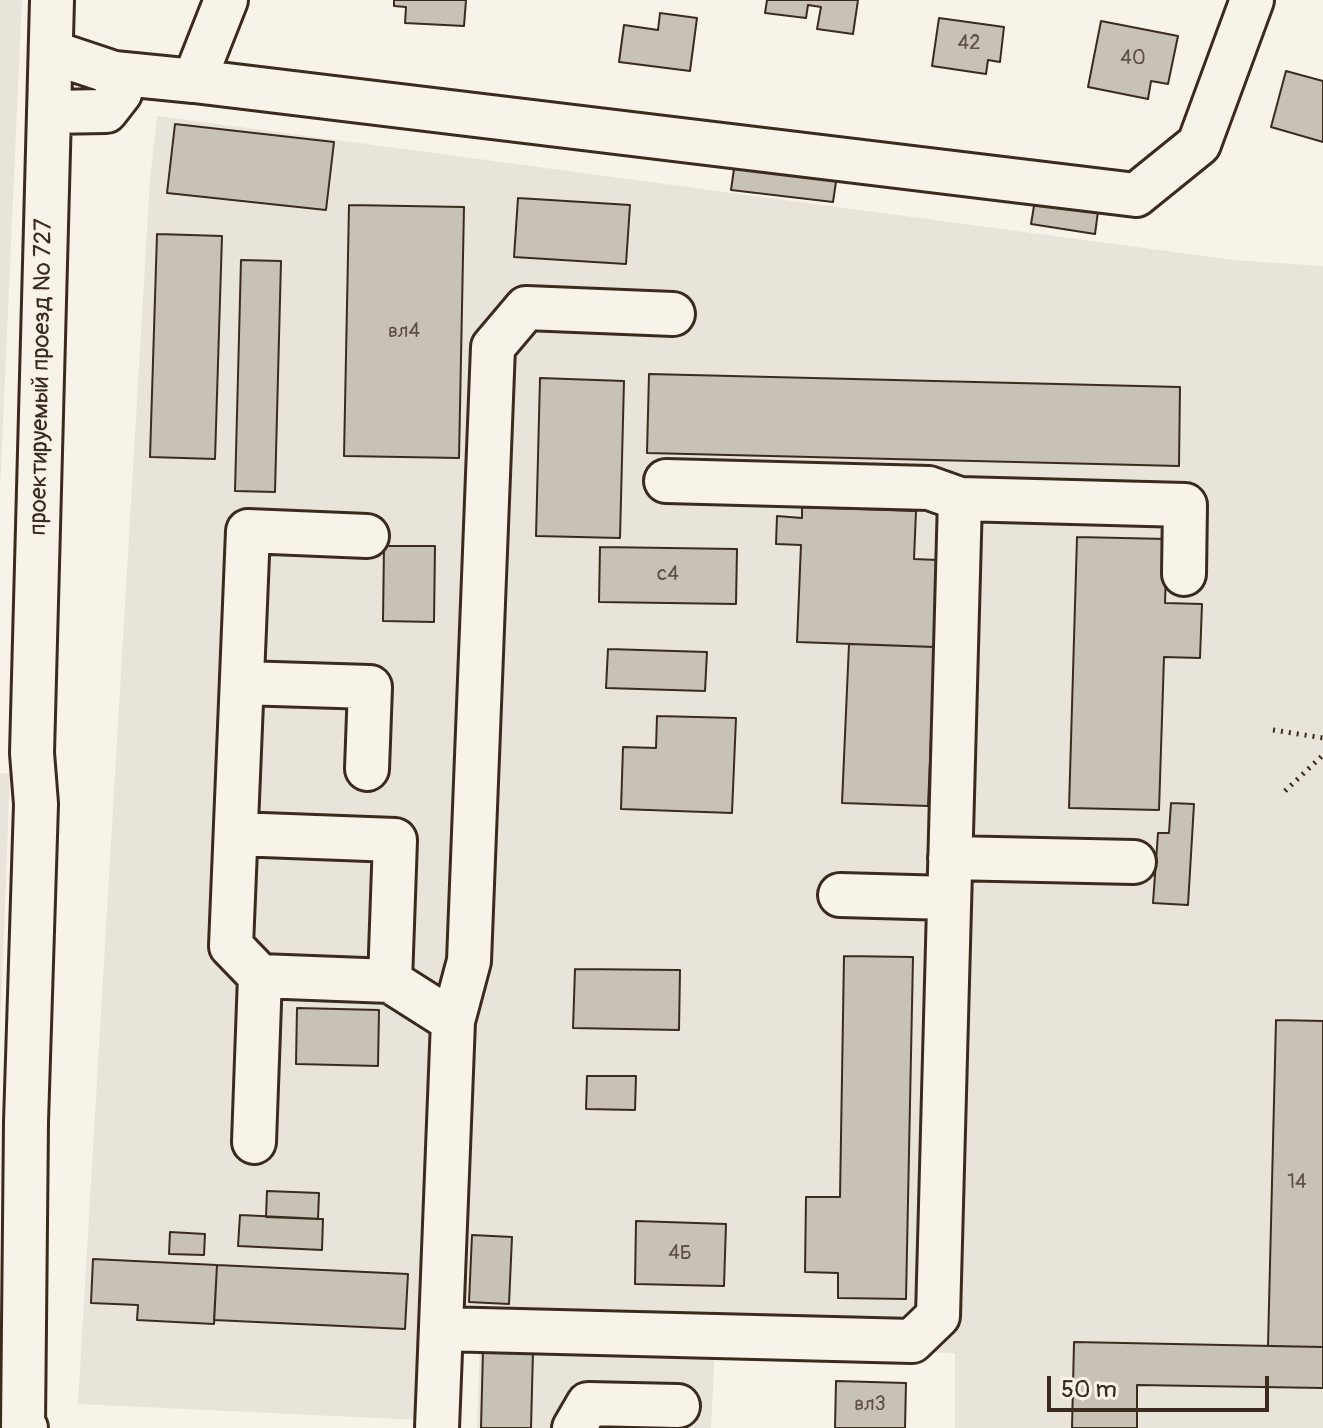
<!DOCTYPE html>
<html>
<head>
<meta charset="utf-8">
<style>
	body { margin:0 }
	#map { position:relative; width:1323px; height:1428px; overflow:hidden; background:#f7f3e8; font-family:Pangolin,sans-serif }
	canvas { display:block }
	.scale { position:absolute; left:1047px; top:1376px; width:222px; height:36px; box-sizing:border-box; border:4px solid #3b2a1e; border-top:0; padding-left:10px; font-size:24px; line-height:28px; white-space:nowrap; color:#3b2a1e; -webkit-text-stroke:6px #f7f3e8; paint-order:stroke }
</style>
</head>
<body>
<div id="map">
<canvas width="1323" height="1428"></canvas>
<div class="scale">50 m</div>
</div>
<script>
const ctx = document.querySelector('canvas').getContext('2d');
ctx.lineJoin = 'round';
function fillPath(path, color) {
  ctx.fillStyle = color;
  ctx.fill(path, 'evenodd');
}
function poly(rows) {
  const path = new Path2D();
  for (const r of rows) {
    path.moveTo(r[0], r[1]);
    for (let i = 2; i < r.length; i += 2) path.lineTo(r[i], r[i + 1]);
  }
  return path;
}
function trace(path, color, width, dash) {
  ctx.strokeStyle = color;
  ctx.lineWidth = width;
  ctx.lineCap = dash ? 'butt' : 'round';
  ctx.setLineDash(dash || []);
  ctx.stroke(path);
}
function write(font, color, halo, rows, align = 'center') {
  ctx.font = font + ' Pangolin,sans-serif';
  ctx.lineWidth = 8;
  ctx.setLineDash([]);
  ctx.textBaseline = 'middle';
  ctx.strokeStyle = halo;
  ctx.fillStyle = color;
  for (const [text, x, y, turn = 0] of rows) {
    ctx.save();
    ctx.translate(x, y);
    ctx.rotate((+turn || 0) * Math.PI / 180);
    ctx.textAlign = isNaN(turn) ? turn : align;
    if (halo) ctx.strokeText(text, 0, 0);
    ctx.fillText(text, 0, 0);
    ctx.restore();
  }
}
const built = poly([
	[0,0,22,0,0,488],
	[157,116,1234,260,1323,266,1323,1428,955,1428,955,1353,715,1347,711,1428,477,1428,481,1311,420,1420,78,1404,150,180],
	[0,773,10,774,0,1034]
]);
const building = poly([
	[394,0,466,0,464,26,405,23,406,7,394,6,394,0],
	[767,0,858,0,853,34,817,29,821,7,808,5,806,18,765,13,767,0],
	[660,13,697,18,690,71,619,62,624,25,658,30,660,13],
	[939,18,1004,27,1000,62,988,60,986,74,932,66,939,18],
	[1101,21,1178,36,1168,84,1151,81,1148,99,1088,87,1101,21],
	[1286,71,1323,81,1323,142,1271,127,1286,71],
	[175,124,334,142,326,210,167,193,175,124],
	[735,162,837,175,833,202,731,190,735,162],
	[1036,194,1099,204,1095,234,1031,224,1036,194],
	[518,198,630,205,626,264,514,257,518,198],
	[349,205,464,207,459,458,344,456,349,205],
	[157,234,222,236,215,459,150,457,157,234],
	[241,260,281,261,275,492,235,491,241,260],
	[649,374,1180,387,1179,466,647,453,649,374],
	[540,378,624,381,620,538,536,536,540,378],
	[802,507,916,511,914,559,938,560,935,647,797,642,801,545,776,544,777,516,802,518,802,507],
	[1077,537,1167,539,1165,603,1202,604,1200,658,1164,657,1159,810,1069,808,1077,537],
	[384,546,435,546,434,622,383,621,384,546],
	[600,547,737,549,736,604,599,602,600,547],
	[849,644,935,647,928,806,842,803,849,644],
	[608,649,707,652,705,691,606,688,608,649],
	[657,716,736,718,732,813,621,809,623,747,656,748,657,716],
	[1171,803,1194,804,1188,905,1153,903,1158,833,1169,833,1171,803],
	[844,956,913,957,906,1299,838,1298,838,1273,805,1272,806,1197,840,1197,844,956],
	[575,969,680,970,679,1030,573,1028,575,969],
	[297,1008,379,1010,378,1066,296,1064,297,1008],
	[1276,1020,1323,1021,1323,1347,1268,1346,1276,1020],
	[587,1076,636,1076,635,1110,586,1109,587,1076],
	[267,1191,319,1193,318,1219,266,1217,267,1191],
	[240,1215,323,1219,322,1250,238,1246,240,1215],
	[636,1221,726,1224,724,1286,635,1284,636,1221],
	[170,1232,205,1234,204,1255,169,1254,170,1232],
	[472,1235,512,1237,509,1304,469,1302,472,1235],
	[93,1259,217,1265,214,1324,137,1320,138,1305,91,1303,93,1259],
	[217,1265,408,1274,405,1329,214,1320,217,1265],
	[1074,1342,1323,1347,1323,1388,1137,1385,1137,1428,1072,1428,1074,1342],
	[483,1350,533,1351,531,1428,481,1428,483,1350],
	[836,1381,906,1383,905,1428,835,1428,836,1381]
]);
const path = poly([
	[1273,730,1323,738],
	[1285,791,1323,755]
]);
const minor = poly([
	[226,0,194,81,1136,195,1199,144,1252,0],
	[114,73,194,81],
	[49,112,106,111,120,93,114,73,51,52],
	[666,481,929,488,960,499],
	[242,683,370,687,367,769],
	[236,834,395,840,390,981],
	[950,858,1134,862],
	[840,895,949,898],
	[260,976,231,946,248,531,367,536],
	[254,1142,260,976,390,981,453,1021],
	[441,1329,912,1341,938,1316,960,499,1185,505,1184,574],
	[26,1428,23,1425,26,1122,36,804,32,753,52,0],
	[437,1428,453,1021,469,961,493,347,526,308,673,314],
	[574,1428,588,1404,678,1406]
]);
const numberNames = [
	["42",969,44],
	["40",1133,59],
	["вл4",404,332],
	["с4",668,575],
	["14",1297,1183],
	["4Б",680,1254],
	["вл3",870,1405]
];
const streetNames = [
	["проектируемый проезд № 727",42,377,-89]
];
fillPath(built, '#e9e4d9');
fillPath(building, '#c8c1b6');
trace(building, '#3b2a1e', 2);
trace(minor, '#3b2a1e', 48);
trace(path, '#3b2a1e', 5, [2, 6]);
trace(minor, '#f7f3e8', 42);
write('20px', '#5e5044', null, numberNames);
write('24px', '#3b2a1e', '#f7f3e8', streetNames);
</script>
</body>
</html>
